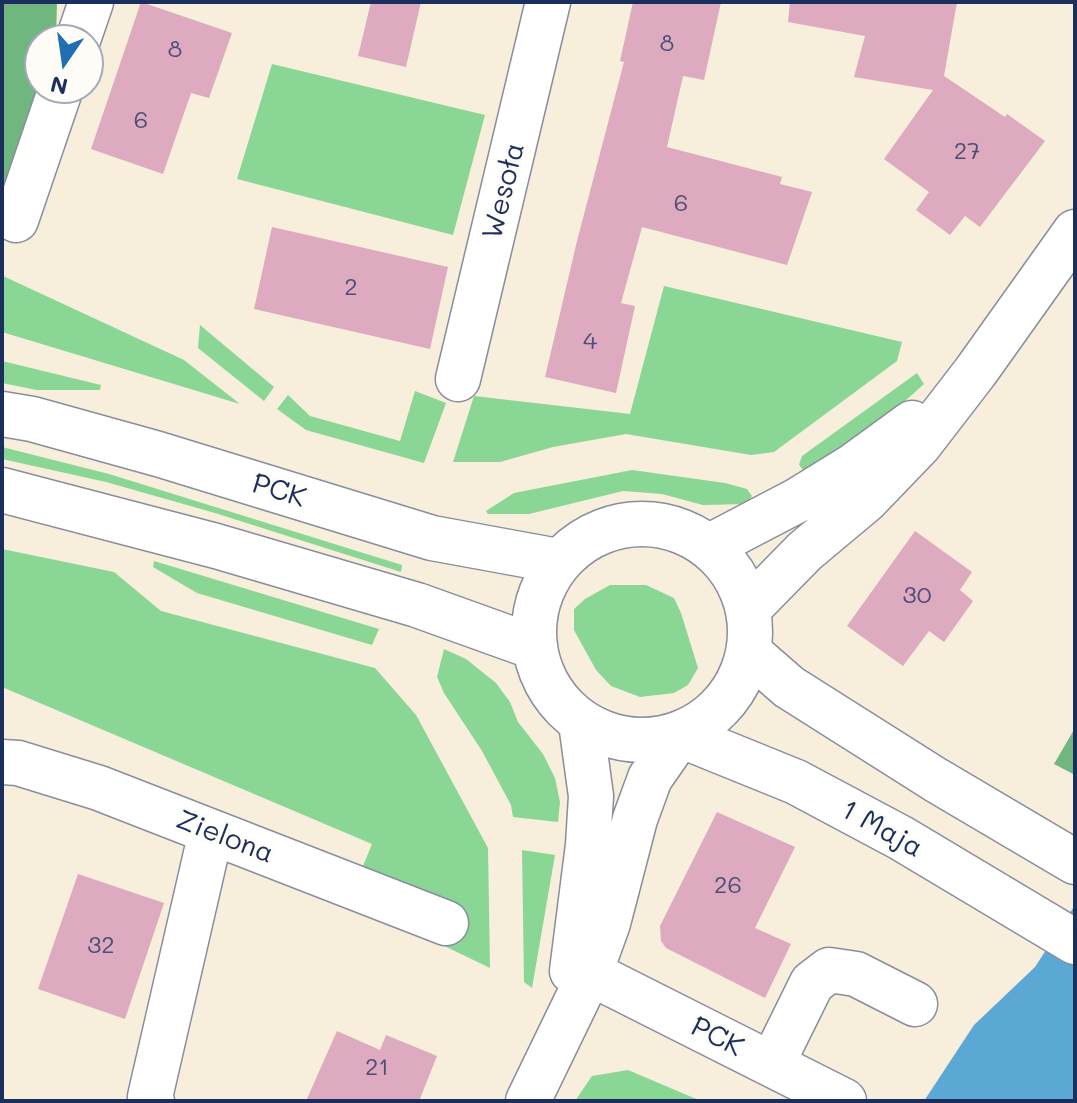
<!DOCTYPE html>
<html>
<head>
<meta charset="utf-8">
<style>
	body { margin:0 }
	#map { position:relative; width:1077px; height:1103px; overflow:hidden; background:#f7eedc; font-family:Mali,sans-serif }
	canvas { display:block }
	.frame { position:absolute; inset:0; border:4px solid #1b2f5e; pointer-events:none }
	.north { position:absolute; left:24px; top:24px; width:80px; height:80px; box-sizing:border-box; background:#fdfcf7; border:2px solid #a3aaba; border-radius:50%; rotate:193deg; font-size:22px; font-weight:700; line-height:32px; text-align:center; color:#1b2f5e }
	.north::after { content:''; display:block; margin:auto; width:28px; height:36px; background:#1f6fb2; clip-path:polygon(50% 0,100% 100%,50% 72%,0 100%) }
</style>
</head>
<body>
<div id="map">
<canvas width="1077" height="1103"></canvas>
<div class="frame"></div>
<div class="north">N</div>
</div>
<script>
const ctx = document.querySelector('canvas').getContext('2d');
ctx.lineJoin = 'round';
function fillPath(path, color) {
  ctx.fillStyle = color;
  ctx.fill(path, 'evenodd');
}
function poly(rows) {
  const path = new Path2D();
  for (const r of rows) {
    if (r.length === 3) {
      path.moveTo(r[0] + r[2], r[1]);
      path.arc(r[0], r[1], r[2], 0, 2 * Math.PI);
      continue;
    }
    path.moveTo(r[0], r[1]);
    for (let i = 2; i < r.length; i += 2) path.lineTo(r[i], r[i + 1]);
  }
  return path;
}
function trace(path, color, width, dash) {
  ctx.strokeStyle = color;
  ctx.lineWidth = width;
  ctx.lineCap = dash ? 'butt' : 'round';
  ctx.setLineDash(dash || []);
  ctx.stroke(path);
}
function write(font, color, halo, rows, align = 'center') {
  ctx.font = font + ' Mali,sans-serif';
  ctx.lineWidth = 6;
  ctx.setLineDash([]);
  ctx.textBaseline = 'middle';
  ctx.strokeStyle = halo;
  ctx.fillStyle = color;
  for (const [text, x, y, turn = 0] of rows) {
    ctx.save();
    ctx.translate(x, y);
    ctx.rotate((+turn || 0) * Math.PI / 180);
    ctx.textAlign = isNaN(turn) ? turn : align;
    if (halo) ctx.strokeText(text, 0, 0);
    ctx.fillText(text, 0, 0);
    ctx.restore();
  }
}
const green = poly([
	[272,64,485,115,453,235,237,179],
	[3,276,184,360,240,404,2,332],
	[664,286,902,342,897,361,774,452,751,455,626,434,553,447,500,462,453,462,474,396,630,414],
	[200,325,274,387,264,401,198,348],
	[2,361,101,385,100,390,37,390,2,383],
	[917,373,924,384,895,410,805,472,799,465,802,456],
	[415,391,446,403,424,463,306,430,277,409,288,395,310,416,400,441],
	[2,447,109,474,402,565,401,572,215,513,106,482,2,459],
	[632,470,725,483,747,489,752,496,747,504,703,505,662,494,623,491,529,514,488,514,486,511,514,493],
	[2,549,114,572,161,611,375,668,416,715,488,848,490,968,349,900,372,844,2,687],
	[154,561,379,629,372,645,197,593,153,567],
	[610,585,646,585,674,598,681,613,698,668,688,685,674,693,640,697,611,686,596,670,574,630,574,609,585,599],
	[444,649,466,659,496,683,510,702,518,722,543,754,555,778,560,802,558,822,513,817,511,805,482,751,444,693,437,677],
	[522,850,555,855,532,988,524,982],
	[628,1070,701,1101,575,1101,592,1076]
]);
const forest = poly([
	[2,2,57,2,56,40,40,40,40,88,2,214],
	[1075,728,1075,775,1054,764]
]);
const water = poly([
	[1075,905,1075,1101,924,1101,974,1025,1035,967]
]);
const building = poly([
	[141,2,232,33,209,98,191,93,163,174,91,149],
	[371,2,421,2,406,67,358,56],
	[633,2,721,2,704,80,683,76,667,147,782,177,780,184,812,192,787,265,642,227,621,303,635,306,616,393,545,377,577,241,624,62,620,61],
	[790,2,957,2,944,76,1005,117,1007,114,1045,141,980,227,965,216,950,235,916,210,929,192,884,159,933,90,854,77,865,36,788,22],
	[272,227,448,267,430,349,254,309],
	[915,531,972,572,960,590,973,601,944,642,929,631,903,666,847,626],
	[717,812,795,847,755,928,791,944,765,998,666,948,661,941,660,926],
	[78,874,164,903,125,1019,38,989],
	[337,1031,380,1050,386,1035,437,1056,419,1101,306,1101]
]);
const minor = poly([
	[78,40,91,2],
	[16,220,61,88],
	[458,379,548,2],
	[2,414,32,419,158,454,432,538,558,561],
	[2,490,216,546,417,605,534,647],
	[642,632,108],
	[710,546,798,500,853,466,912,423],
	[749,608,805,551,866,500,919,445,976,371,1075,232],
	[750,653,789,687,936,780,1075,862],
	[680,735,796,782,901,838,1075,942],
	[2,762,18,763,99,788,446,923],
	[572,971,588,845,591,796,581,723],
	[590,973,844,1101],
	[772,1064,812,983,829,970,856,974,915,1004],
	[152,1101,150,1097,211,832],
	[528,1101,590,973,608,923,635,819,650,778,680,735]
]);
const numberNames = [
	["8",667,44],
	["8",175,50],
	["6",141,121],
	["27",967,152],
	["6",681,204],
	["2",351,288],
	["4",590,342],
	["30",917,596],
	["26",728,886],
	["32",101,946],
	["21",377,1068]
];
const streetNames = [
	["Wesoła",504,191,-76],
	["PCK",279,491,17],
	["1 Maja",882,829,29],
	["Zielona",225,837,21],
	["PCK",717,1037,27]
];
fillPath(green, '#8ad694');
fillPath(forest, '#6fb77e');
fillPath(water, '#5ca8d4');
fillPath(building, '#ddaabf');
trace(minor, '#898e9d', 47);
trace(minor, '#fff', 44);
write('24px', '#4c4e76', null, numberNames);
write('28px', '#1b2f5e', '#fdfcf7', streetNames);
</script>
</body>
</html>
